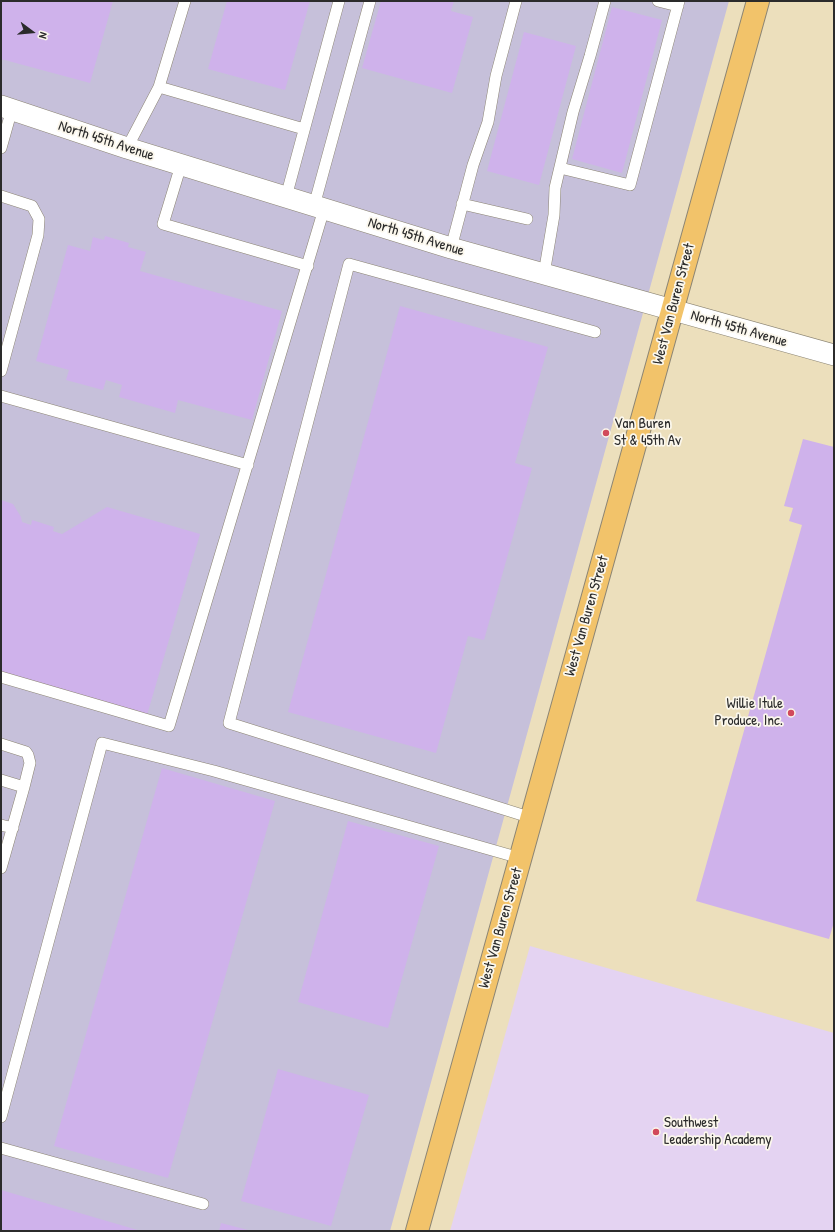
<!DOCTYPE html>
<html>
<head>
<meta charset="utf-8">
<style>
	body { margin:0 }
	#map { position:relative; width:835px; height:1232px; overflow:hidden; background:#ecdfbc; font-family:"Patrick Hand",sans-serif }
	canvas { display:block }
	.frame { position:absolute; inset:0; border:2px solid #2b2b2b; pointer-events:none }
	.north { position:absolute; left:12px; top:12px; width:40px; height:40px; -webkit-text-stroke:3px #fbf7ec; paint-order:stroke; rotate:106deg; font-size:11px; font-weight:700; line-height:16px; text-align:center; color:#2b2b2b }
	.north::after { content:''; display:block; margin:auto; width:14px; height:18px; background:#2b2b2b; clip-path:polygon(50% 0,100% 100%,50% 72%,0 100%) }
</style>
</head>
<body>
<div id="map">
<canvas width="835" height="1232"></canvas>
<div class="frame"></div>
<div class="north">N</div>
</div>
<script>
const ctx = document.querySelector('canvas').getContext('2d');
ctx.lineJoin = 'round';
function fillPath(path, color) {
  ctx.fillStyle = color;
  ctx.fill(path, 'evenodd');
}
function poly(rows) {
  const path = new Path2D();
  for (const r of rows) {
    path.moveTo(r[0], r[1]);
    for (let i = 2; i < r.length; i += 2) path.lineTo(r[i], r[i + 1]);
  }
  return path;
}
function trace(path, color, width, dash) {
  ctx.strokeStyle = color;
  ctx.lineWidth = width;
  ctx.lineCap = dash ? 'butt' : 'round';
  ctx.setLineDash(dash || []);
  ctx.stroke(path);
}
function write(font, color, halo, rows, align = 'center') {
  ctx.font = font + ' "Patrick Hand",sans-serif';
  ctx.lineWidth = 3.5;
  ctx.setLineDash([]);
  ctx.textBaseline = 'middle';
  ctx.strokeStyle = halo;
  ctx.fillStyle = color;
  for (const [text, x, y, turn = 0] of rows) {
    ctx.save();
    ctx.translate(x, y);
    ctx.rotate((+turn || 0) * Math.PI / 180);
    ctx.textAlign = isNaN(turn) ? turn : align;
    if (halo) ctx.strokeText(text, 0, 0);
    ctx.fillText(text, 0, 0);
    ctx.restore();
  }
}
const built = poly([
	[530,946,834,1033,834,1231,450,1231]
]);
const industrial = poly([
	[1,1,729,1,390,1231,1,1231]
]);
const building = poly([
	[1,1,113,1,90,83,1,59],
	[227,1,310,1,285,90,208,69],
	[381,1,454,1,451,11,473,17,452,93,362,68],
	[612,7,662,20,622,173,572,159],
	[524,32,576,46,539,185,487,171],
	[105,236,129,243,128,247,146,252,140,271,282,311,252,420,178,400,175,413,119,397,122,385,106,380,103,390,66,380,69,370,36,361,68,245,90,251,93,237,104,240],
	[400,306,548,347,515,463,532,468,484,640,468,636,436,753,288,712],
	[803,439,834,447,834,922,829,939,696,901,802,525,789,521,793,508,784,506],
	[1,500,13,504,21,517,22,522,31,525,32,520,54,527,53,531,62,534,107,507,200,534,147,715,1,672],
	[162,768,275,801,168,1178,54,1146],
	[348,821,439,846,388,1028,298,1002],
	[278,1069,369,1095,331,1226,241,1201],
	[1,1190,141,1231,1,1231],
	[221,1223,248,1230,248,1231,219,1231]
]);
const lane = poly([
	[658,1,678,6],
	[159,87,304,129],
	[1,148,12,109],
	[127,148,159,87,185,1],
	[181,165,163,224,308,266],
	[560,168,630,185,679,1],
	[1,196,32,206,39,219,38,235,1,371],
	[286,197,339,1],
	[462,204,527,219],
	[314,206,370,1],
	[451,248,473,165,488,122,496,76,516,1],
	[544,274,554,215,555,188,573,112,590,56,605,1],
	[1,396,248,465],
	[1,677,169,726,324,209],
	[1,744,26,752,28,755,30,763,24,787,1,868],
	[1,780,24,787],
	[532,818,229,723,349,264,595,332],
	[1,825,13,828],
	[1,1117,102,743,214,771,520,858],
	[1,1148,203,1204]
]);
const street = poly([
	[1,106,127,148,451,248,834,355]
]);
const primary = poly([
	[417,1231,758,1]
]);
const markers = [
	[606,433,4,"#d1495b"],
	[791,713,4,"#d1495b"],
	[656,1132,4,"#d1495b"]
];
const streetNames = [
	["North 45th Avenue",106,141,18],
	["North 45th Avenue",416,237,17],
	["West Van Buren Street",674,304,-75],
	["North 45th Avenue",739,329,16],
	["West Van Buren Street",587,616,-74],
	["West Van Buren Street",501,928,-74]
];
const poiNames = [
	["Van Buren",614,424],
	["St & 45th Av",614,441],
	["Willie Itule",783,704,"right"],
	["Produce, Inc.",783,721,"right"],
	["Southwest",664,1123],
	["Leadership Academy",664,1140]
];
fillPath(built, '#e4d3f2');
fillPath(industrial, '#c6c0da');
fillPath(building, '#cfb2eb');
trace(lane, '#8c8574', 12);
trace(street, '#8c8574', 22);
trace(primary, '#8c8574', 24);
trace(lane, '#fff', 11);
trace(street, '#fff', 21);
trace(primary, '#f2c36a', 22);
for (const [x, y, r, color] of markers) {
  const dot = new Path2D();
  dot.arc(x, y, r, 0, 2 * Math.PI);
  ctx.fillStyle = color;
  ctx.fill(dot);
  trace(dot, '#fbf7ec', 1.5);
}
write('15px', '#2b2b2b', '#fbf7ec', streetNames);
write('15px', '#2b2b2b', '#fbf7ec', poiNames, 'left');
</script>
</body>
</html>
